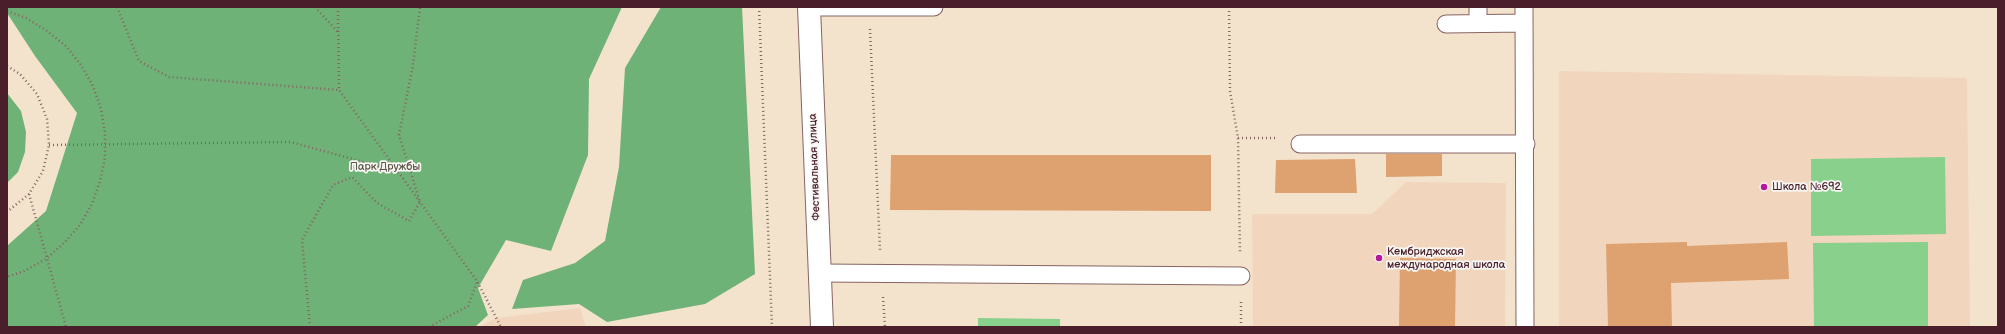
<!DOCTYPE html>
<html>
<head>
<meta charset="utf-8">
<style>
	body { margin:0 }
	#map { position:relative; width:2005px; height:334px; overflow:hidden; background:#f4e3cc; font-family:"Balsamiq Sans",sans-serif }
	canvas { display:block }
	.frame { position:absolute; inset:0; border:8px solid #4a1f2b; pointer-events:none }
</style>
</head>
<body>
<div id="map">
<canvas width="2005" height="334"></canvas>
<div class="frame"></div>
</div>
<script>
const ctx = document.querySelector('canvas').getContext('2d');
ctx.lineJoin = 'round';
function fillPath(path, color) {
  ctx.fillStyle = color;
  ctx.fill(path, 'evenodd');
}
function poly(rows) {
  const path = new Path2D();
  for (const r of rows) {
    path.moveTo(r[0], r[1]);
    for (let i = 2; i < r.length; i += 2) path.lineTo(r[i], r[i + 1]);
  }
  return path;
}
function trace(path, color, width, dash) {
  ctx.strokeStyle = color;
  ctx.lineWidth = width;
  ctx.lineCap = dash ? 'butt' : 'round';
  ctx.setLineDash(dash || []);
  ctx.stroke(path);
}
function write(font, color, halo, rows, align = 'center') {
  ctx.font = font + ' "Balsamiq Sans",sans-serif';
  ctx.lineWidth = 3.5;
  ctx.setLineDash([]);
  ctx.textBaseline = 'middle';
  ctx.strokeStyle = halo;
  ctx.fillStyle = color;
  for (const [text, x, y, turn = 0] of rows) {
    ctx.save();
    ctx.translate(x, y);
    ctx.rotate((+turn || 0) * Math.PI / 180);
    ctx.textAlign = isNaN(turn) ? turn : align;
    if (halo) ctx.strokeText(text, 0, 0);
    ctx.fillText(text, 0, 0);
    ctx.restore();
  }
}
const built = poly([
	[1559,71,1967,78,1970,327,1559,327],
	[1406,182,1506,183,1505,327,1253,327,1252,214,1372,214],
	[580,308,586,327,479,327,496,318]
]);
const green = poly([
	[1945,157,1946,234,1811,236,1811,159],
	[1928,242,1928,327,1814,327,1813,243],
	[978,318,1060,319,1060,327,978,327]
]);
const forest = poly([
	[7,7,622,7,589,79,588,155,551,251,506,240,478,288,488,315,475,327,7,327,8,245,46,211,77,113,35,56,7,13],
	[661,7,742,7,755,274,705,304,607,322,579,304,512,309,523,280,575,263,605,241,619,167,625,68],
	[7,93,21,111,26,132,25,152,18,172,7,183]
]);
const building = poly([
	[1386,154,1442,154,1442,176,1386,177],
	[891,155,1211,155,1211,211,890,210],
	[1355,159,1357,193,1275,193,1276,160],
	[1687,242,1687,246,1787,242,1789,279,1671,283,1672,327,1608,327,1606,244],
	[1400,258,1456,259,1455,327,1399,327]
]);
const path = poly([
	[117,7,139,61,169,77,339,90],
	[315,7,338,32],
	[338,7,339,90,477,281,501,327],
	[759,7,772,327],
	[1229,7,1230,91,1238,138,1240,254],
	[7,11,26,18,47,31,66,46,81,65,93,86,101,109,105,133,105,157,100,181,92,204,80,225,64,243,46,259,24,271,7,277],
	[870,29,880,250],
	[7,66,20,74,37,94,47,119,49,145,43,171,29,194,7,212],
	[1238,138,1277,138],
	[49,145,291,142,396,171],
	[29,194,66,327],
	[883,297,885,327],
	[310,327,302,240,333,185,352,177,377,203,409,221,420,202,399,135,413,65,420,7],
	[429,327,468,306,477,282],
	[1241,327,1241,299]
]);
const service = poly([
	[809,7,934,7],
	[1478,7,1478,23],
	[1524,7,1525,327],
	[1446,24,1524,23],
	[1300,144,1526,144],
	[819,273,1241,276]
]);
const tertiary = poly([
	[809,7,822,327]
]);
const markers = [
	[1764,187,4,"#b5179e"],
	[1379,258,4,"#b5179e"]
];
const parkNames = [
	["Парк Дружбы",385,167]
];
const streetNames = [
	["Фестивальная улица",815,167,-92]
];
const poiNames = [
	["Школа №692",1772,187],
	["Кембриджская",1387,252],
	["международная школа",1387,265]
];
fillPath(built, '#f2d5bd');
fillPath(green, '#88d08b');
fillPath(forest, '#6eb277');
fillPath(building, '#dda270');
trace(service, '#866463', 19);
trace(tertiary, '#866463', 24);
trace(path, '#866463', 2.5, [1, 3]);
trace(service, '#fff', 17);
trace(tertiary, '#fff', 22);
for (const [x, y, r, color] of markers) {
  const dot = new Path2D();
  dot.arc(x, y, r, 0, 2 * Math.PI);
  ctx.fillStyle = color;
  ctx.fill(dot);
  trace(dot, '#f6f6f2', 1.5);
}
write('11px', '#5d5448', '#f6f6f2', parkNames);
write('11px', '#4a1f2b', '#f6f6f2', streetNames);
write('11px', '#4a1f2b', '#f6f6f2', poiNames, 'left');
</script>
</body>
</html>
